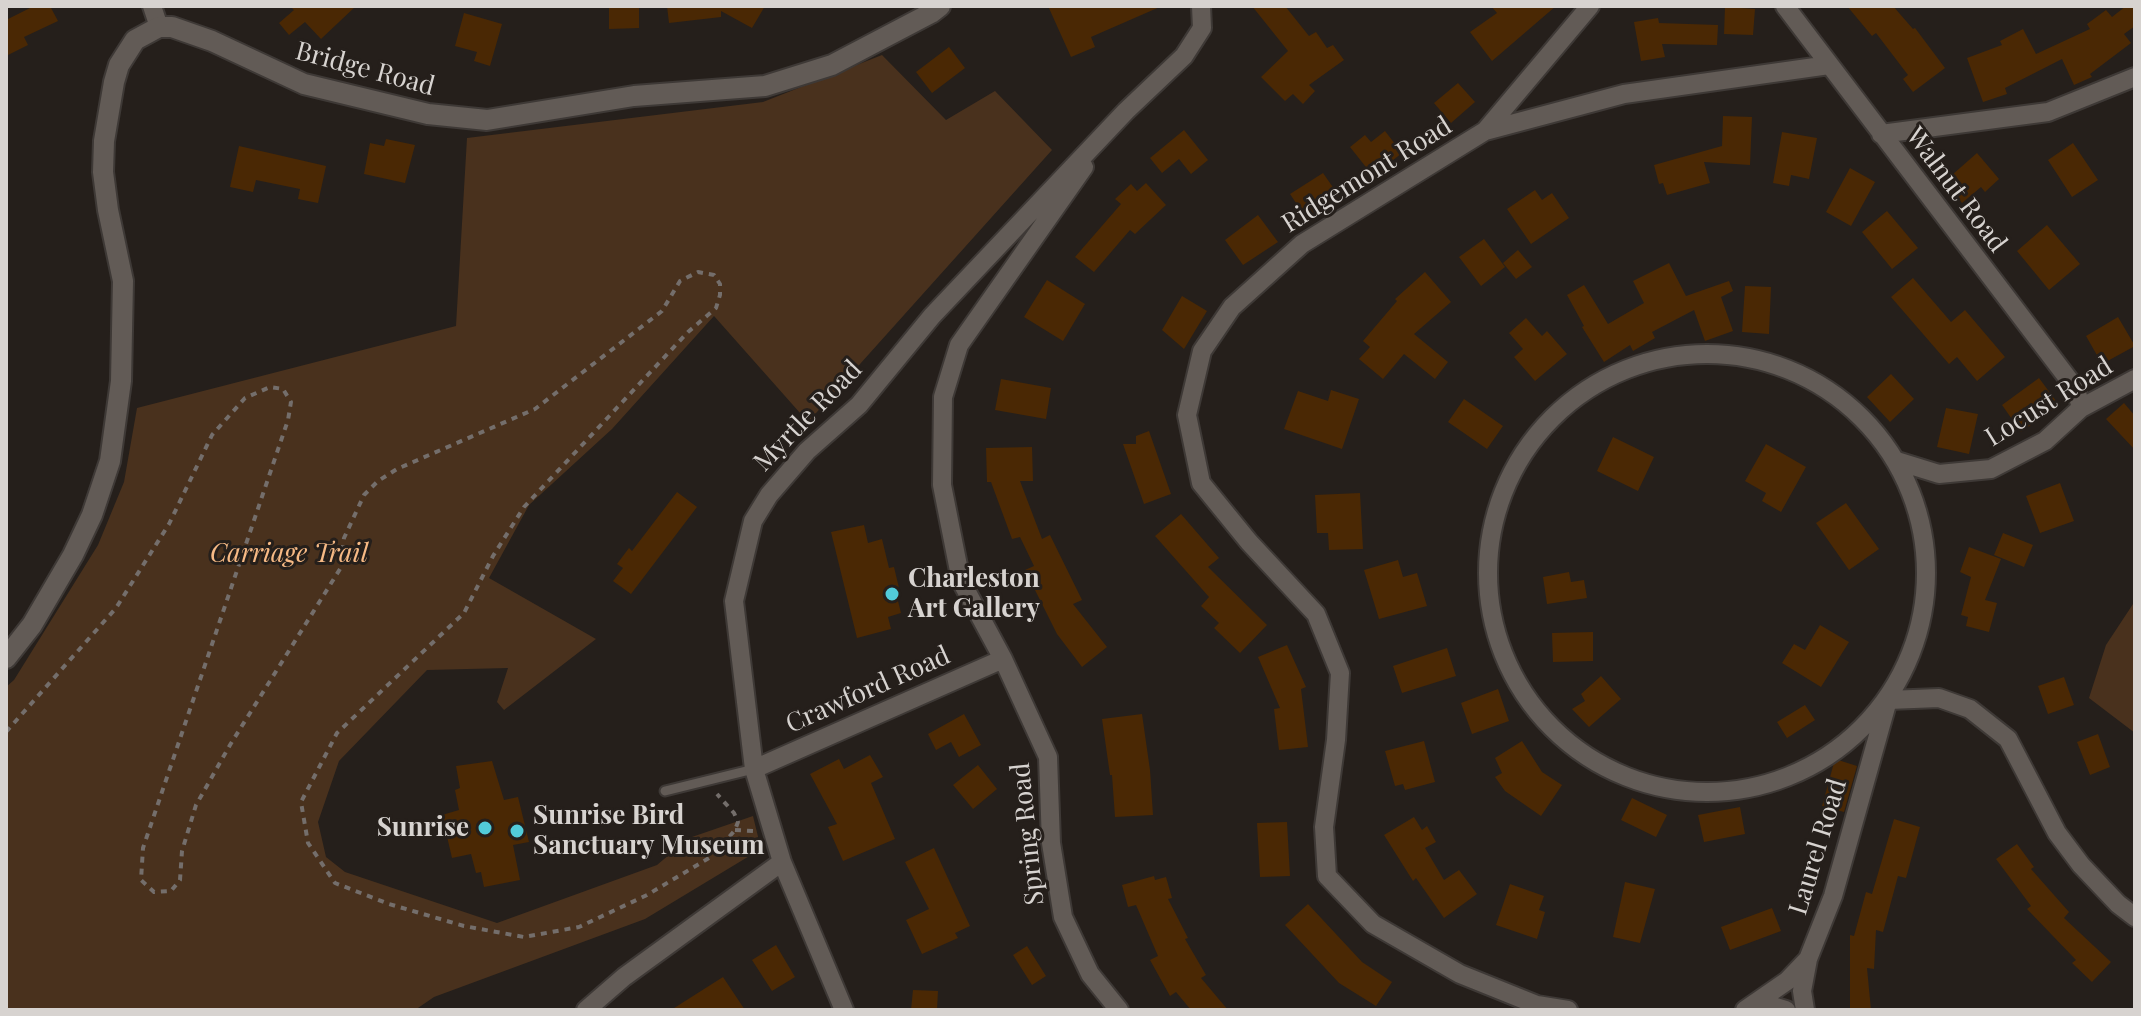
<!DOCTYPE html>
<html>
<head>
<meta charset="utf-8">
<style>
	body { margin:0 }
	#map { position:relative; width:2141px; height:1016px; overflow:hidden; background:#251f1b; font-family:"Playfair Display",serif }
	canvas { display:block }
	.frame { position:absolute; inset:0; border:8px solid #d7d3d0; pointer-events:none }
</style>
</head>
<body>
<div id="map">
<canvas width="2141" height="1016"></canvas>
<div class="frame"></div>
</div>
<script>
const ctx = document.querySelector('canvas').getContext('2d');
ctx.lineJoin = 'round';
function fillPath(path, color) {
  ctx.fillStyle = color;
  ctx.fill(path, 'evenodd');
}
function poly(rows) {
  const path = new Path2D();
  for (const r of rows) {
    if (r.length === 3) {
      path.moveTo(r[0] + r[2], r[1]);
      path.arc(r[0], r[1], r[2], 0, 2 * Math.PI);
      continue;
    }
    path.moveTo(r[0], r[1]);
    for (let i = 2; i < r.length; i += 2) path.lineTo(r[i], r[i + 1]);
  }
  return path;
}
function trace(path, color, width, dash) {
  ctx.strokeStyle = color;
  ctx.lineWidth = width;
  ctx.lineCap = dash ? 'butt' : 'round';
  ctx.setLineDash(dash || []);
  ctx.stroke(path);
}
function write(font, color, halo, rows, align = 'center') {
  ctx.font = font + ' "Playfair Display",serif';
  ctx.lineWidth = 6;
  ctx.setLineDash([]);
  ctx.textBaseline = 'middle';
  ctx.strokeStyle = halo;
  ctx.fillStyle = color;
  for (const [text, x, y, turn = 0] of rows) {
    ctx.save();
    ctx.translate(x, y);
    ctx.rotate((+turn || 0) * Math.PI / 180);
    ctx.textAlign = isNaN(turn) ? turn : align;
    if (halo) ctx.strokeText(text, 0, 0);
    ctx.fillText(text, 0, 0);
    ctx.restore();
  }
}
const green = poly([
	[882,55,946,120,995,91,1052,150,808,422,714,316,612,429,529,505,489,578,596,639,504,710,497,702,508,668,427,670,339,761,318,822,326,857,345,872,497,923,657,865,689,838,753,816,761,849,645,919,434,997,415,1010,6,1010,6,687,14,680,98,545,124,482,137,408,456,326,467,138,763,102],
	[2135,601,2135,733,2089,698,2106,645]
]);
const building = poly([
	[34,6,50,6,58,21,24,37,28,45,6,56,6,20],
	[290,6,356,6,321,39,305,22,289,35,279,23,294,10],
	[609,6,639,6,639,28,609,29],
	[667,6,765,6,752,28,721,11,721,17,669,23],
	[1048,6,1162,6,1091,37,1095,47,1071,57],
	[1252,6,1285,6,1309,36,1316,32,1327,48,1333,45,1344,60,1309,85,1315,91,1303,104,1293,94,1285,101,1261,77,1288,51],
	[1491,6,1556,6,1492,61,1470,32,1497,13],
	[1847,6,1893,6,1913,29,1915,28,1945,68,1913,92,1903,79,1908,75,1876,33,1872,36],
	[2126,6,2135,6,2135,26,2124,34,2131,43,2090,74,2092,77,2074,85,2062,59,2005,88,2007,94,1983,102,1967,58,2002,45,2000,41,2023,29,2036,54,2090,29,2087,24,2106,10,2112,17],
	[1725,7,1755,9,1753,35,1724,34],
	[464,13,502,24,490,66,474,61,477,52,455,46],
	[1658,18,1659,23,1718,25,1717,45,1662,44,1665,57,1641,61,1634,22],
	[949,47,965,68,932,93,916,72],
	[1458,83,1475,102,1451,123,1434,103],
	[1723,116,1752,117,1750,165,1704,162,1710,183,1667,195,1663,183,1659,184,1654,165,1722,146],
	[1184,130,1208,160,1191,174,1179,159,1162,173,1150,158],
	[1385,131,1402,153,1373,176,1350,147,1365,135,1371,142],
	[1782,132,1817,138,1809,179,1791,175,1789,186,1773,183],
	[386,139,415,145,405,183,364,174,370,143,384,146],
	[2073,143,2098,180,2072,197,2048,160],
	[239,146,326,166,318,203,298,199,300,189,256,180,253,192,230,187],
	[1977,153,1999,179,1985,192,1981,187,1962,203,1944,182],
	[1850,168,1875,182,1851,226,1826,212],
	[1323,173,1339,196,1306,218,1290,194],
	[1146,183,1166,205,1135,234,1130,230,1094,272,1075,257,1121,204,1115,199,1131,184,1137,191],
	[1535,190,1542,200,1552,193,1569,218,1531,244,1507,209],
	[1887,211,1918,248,1892,269,1862,232],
	[1258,215,1278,242,1243,265,1225,240],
	[2047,225,2080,264,2049,290,2017,251],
	[1484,239,1505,267,1481,286,1459,257],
	[1518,250,1532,267,1516,279,1503,263],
	[1669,263,1686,296,1729,281,1733,291,1721,297,1733,331,1705,341,1694,310,1652,332,1655,338,1633,351,1630,345,1604,362,1582,327,1584,326,1567,295,1584,285,1608,324,1644,303,1633,281],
	[1425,272,1451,302,1414,334,1448,362,1435,379,1404,354,1383,379,1359,359,1370,347,1363,341,1397,301,1395,299],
	[1913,278,1951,322,1965,310,2005,357,1977,381,1957,357,1949,364,1891,297],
	[1047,280,1085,304,1063,341,1024,317],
	[1745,286,1771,287,1769,334,1742,332],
	[1182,296,1207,311,1184,349,1162,330],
	[2118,317,2135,346,2102,364,2086,336],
	[1526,318,1542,336,1547,331,1567,354,1535,381,1514,357,1523,349,1509,333],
	[1891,374,1914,399,1890,422,1867,397],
	[2039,378,2059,405,2021,432,2002,405],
	[1001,379,1051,388,1046,419,995,410],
	[1331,390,1359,399,1342,449,1284,429,1298,391,1328,401],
	[1464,399,1503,426,1487,449,1448,422],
	[2124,403,2135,416,2135,450,2106,419],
	[1946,408,1978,414,1969,454,1937,447],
	[1149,431,1171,494,1144,504,1123,444,1136,444,1136,436],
	[1613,437,1654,457,1638,491,1597,471],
	[1766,444,1806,467,1781,512,1762,501,1766,493,1745,481],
	[1032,447,1033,481,1020,481,1042,539,1050,535,1082,600,1073,604,1107,647,1082,667,1057,634,1025,570,1034,566,1020,537,1012,539,991,482,987,482,986,448],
	[2060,483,2074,521,2040,533,2026,496],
	[677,492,697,507,631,594,613,581,623,568,617,564,629,548,632,551],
	[1360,493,1363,549,1329,550,1328,533,1317,533,1315,495],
	[1846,503,1879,549,1849,570,1816,523],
	[1181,514,1219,558,1208,567,1267,625,1240,653,1214,628,1219,623,1201,606,1209,597,1155,536],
	[864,525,868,543,882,539,889,568,894,567,899,588,895,589,901,613,888,617,891,629,857,638,831,532],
	[2003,533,2033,545,2024,567,1994,555],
	[1969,547,2001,559,1985,600,1997,603,1989,632,1966,626,1968,617,1961,615,1971,577,1960,572],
	[1398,560,1403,577,1417,573,1427,606,1379,619,1364,570],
	[1569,572,1571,582,1584,580,1587,598,1547,604,1543,577],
	[1820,625,1849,642,1821,687,1782,663,1794,644,1805,650],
	[1593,632,1593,661,1553,662,1552,633],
	[1287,645,1306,687,1301,689,1308,747,1279,750,1274,709,1280,708,1258,657],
	[1447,648,1456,676,1402,693,1393,666],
	[1601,676,1621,699,1589,727,1572,709,1585,701,1581,694],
	[2064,677,2074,705,2048,714,2038,686],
	[1498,689,1509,721,1472,734,1461,703],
	[1805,705,1815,720,1787,738,1777,722],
	[964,714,981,745,959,757,951,742,936,750,928,734],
	[1142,714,1150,770,1153,815,1115,817,1112,775,1110,775,1102,719],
	[2098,734,2110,767,2090,775,2077,742],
	[1424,741,1435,782,1405,790,1403,784,1395,786,1385,751],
	[1522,741,1542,772,1562,785,1541,816,1505,791,1495,777,1502,773,1495,758],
	[870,755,883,777,871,783,895,839,843,861,828,827,837,824,810,774,839,759,844,769],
	[1835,759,1857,766,1844,812,1822,806],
	[492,761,504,800,518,797,529,842,513,845,520,880,484,887,481,872,476,873,471,854,452,858,442,815,459,810,455,790,460,788,456,766],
	[978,765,997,789,973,809,953,785],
	[1632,798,1667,815,1656,837,1621,820],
	[1740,807,1745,834,1704,842,1698,815],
	[1414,817,1422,830,1427,826,1436,842,1425,848,1444,880,1459,870,1477,894,1444,918,1416,878,1413,881,1384,835],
	[1894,819,1920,827,1906,878,1898,876,1883,932,1876,930,1874,969,1867,968,1871,1010,1850,1010,1850,935,1854,936,1866,892,1872,894],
	[1287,822,1290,876,1260,877,1257,823],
	[2017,844,2034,867,2031,869,2069,912,2064,918,2111,962,2092,982,2072,963,2076,960,2027,909,2031,906,1996,859],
	[934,848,970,926,955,933,958,938,922,954,906,920,929,909,905,862],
	[1154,876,1155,880,1166,877,1172,898,1168,899,1188,938,1185,939,1206,975,1201,978,1228,1010,1191,1010,1176,992,1170,996,1150,960,1158,956,1136,905,1128,907,1122,885],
	[1625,882,1655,889,1640,943,1613,937],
	[1510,884,1544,896,1539,910,1545,912,1537,939,1496,925],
	[1308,904,1362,962,1392,982,1376,1006,1339,983,1285,925],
	[1772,908,1781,931,1730,950,1721,927],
	[776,945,795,977,772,991,752,960],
	[1027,946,1046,976,1032,985,1013,955],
	[723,977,745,1010,671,1010],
	[913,990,938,991,937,1010,911,1010]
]);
const path = poly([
	[6,732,116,608,169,524,212,435,245,398,270,387,283,389,291,402,288,420,143,848,141,880,154,892,171,891,180,880,182,851,196,805,230,745,340,569,344,538,364,495,378,481,397,469,535,409,662,311,680,281,698,272,714,275,720,284,720,295,716,308,688,332,524,507,493,556,464,613,337,733,301,802,308,843,335,883,389,904,464,926,524,937,579,927,647,895,714,855,735,830,738,822,734,813,717,794],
	[735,830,753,831]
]);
const service = poly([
	[665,791,754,769]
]);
const minor = poly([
	[152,6,159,27],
	[1785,6,2076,389,2081,408],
	[1485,131,1590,6],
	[1881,134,2048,112,2135,77],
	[1084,167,959,345,943,397,942,485,961,581,1003,659,1048,757,1051,843,1063,917,1090,974,1119,1010],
	[1707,573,219],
	[1897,461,1939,474,1991,469,2045,441,2081,408,2135,379],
	[754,769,1003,659],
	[1750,1009,1773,1006,1786,1010],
	[586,1010,624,977,782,862],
	[844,1010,782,862,754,769,734,601,753,521,769,495,807,451,859,405,932,316,1126,111,1184,56,1202,28,1201,6],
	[1568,1010,1537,1005,1460,974,1373,924,1327,876,1324,827,1336,740,1340,673,1316,614,1249,542,1201,483,1187,415,1202,351,1232,307,1302,244,1485,131,1624,94,1829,65],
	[1745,1010,1787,981,1808,959],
	[1805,1010,1802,991,1808,959,1833,896,1888,700,1939,698,1970,709,2008,739,2057,833,2081,865,2118,904,2135,917]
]);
const tertiary = poly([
	[6,658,32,625,73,555,92,515,110,461,121,381,123,281,108,210,103,172,104,141,114,82,119,65,135,40,159,27,172,27,212,41,304,84,428,114,487,120,634,96,765,86,832,65,931,13,940,6]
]);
const markers = [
	[892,594,8,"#52cbd9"],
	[485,828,8,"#52cbd9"],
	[517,831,8,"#52cbd9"]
];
const streetNames = [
	["Bridge Road",365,69,15],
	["Ridgemont Road",1367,175,-32],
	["Walnut Road",1956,190,53],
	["Locust Road",2049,402,-32],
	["Myrtle Road",808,416,-46],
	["Crawford Road",868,690,-24],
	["Spring Road",1028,834,-96],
	["Laurel Road",1818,847,-73]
];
const parkNames = [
	["Carriage Trail",289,554]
];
const poiNames = [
	["Charleston",908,579],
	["Art Gallery",908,609],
	["Sunrise Bird",533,816],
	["Sanctuary Museum",533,846],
	["Sunrise",469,828,"right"]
];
fillPath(green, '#49311d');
fillPath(building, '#4a2804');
trace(service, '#3e3936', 13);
trace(minor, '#3e3936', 22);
trace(tertiary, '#3e3936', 24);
trace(path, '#746e6b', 4, [6, 6]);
trace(service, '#625b56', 9);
trace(minor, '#625b56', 18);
trace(tertiary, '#625b56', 20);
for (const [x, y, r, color] of markers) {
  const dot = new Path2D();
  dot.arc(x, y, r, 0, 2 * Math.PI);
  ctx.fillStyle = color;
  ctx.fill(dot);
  trace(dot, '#251f1b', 3);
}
write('26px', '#d7d3d0', '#251f1b', streetNames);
write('italic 26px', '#f7ba85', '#251f1b', parkNames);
write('bold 26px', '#d7d3d0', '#251f1b', poiNames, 'left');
</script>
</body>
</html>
